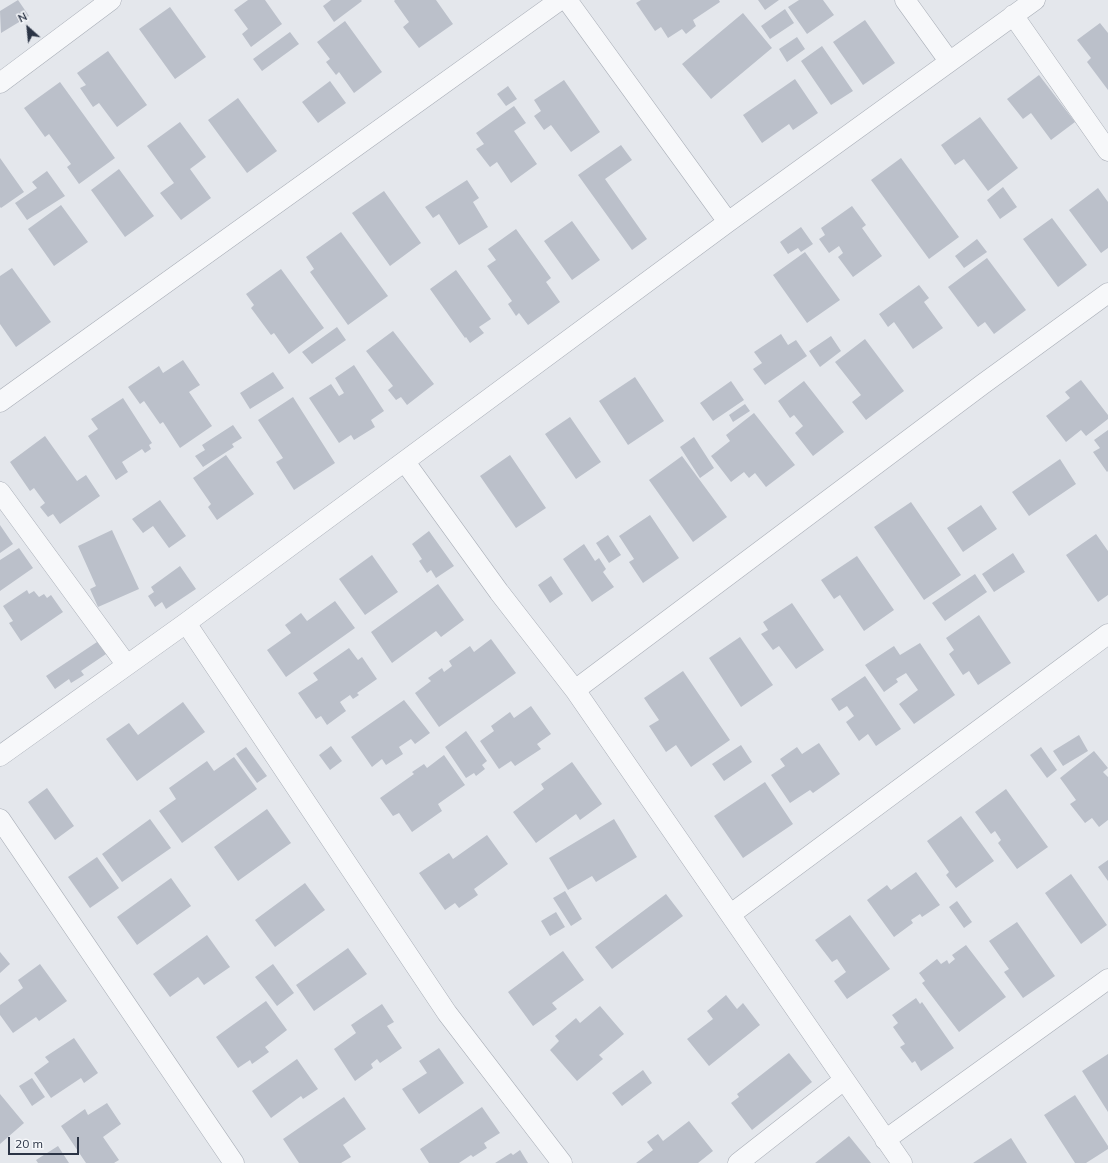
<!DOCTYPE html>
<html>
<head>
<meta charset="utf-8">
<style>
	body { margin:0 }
	#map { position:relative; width:1108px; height:1163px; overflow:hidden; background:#e4e7ec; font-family:Mulish,sans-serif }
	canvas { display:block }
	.north { position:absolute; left:8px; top:8px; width:40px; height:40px; -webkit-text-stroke:3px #f4f6f9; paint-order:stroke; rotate:333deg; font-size:11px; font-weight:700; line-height:16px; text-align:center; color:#2b3445 }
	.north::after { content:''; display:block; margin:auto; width:14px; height:18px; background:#2b3445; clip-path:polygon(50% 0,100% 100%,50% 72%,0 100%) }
	.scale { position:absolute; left:8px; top:1137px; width:71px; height:18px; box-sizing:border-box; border:2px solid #2b3445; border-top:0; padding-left:5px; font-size:12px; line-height:14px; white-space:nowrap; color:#2b3445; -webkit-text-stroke:3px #f4f6f9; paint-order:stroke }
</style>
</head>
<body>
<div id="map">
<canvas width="1108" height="1163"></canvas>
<div class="north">N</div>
<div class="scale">20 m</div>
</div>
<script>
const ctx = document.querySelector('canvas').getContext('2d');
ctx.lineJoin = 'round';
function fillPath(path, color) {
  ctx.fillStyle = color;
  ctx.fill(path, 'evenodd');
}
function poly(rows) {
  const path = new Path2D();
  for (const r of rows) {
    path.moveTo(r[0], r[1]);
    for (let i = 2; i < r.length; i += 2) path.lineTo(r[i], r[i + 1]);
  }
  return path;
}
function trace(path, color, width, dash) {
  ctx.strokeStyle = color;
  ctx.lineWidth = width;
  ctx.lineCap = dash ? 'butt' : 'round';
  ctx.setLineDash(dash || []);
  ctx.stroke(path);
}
const building = poly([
	[18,0,29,16,1,33,0,11],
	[248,0,265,0,282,24,251,47,242,34,248,29,234,10],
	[331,0,361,0,362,1,334,22,323,6],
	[395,0,436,0,453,24,419,48,403,27,409,22,394,1],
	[641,0,719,0,720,2,693,20,696,26,686,34,682,29,668,38,661,27,655,31,636,3],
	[758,0,779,0,765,10],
	[799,0,823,0,834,15,807,34,788,7],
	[170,7,206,57,175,79,139,29],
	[785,9,794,23,770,39,761,26],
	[743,13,772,48,711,99,682,64],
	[865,20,895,63,863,85,833,42],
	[345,21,382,72,354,93,339,72,336,75,326,62,330,59,317,42],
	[1100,23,1108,33,1108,90,1087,62,1091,58,1077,40],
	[290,32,299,44,262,71,253,59],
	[797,37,805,49,787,62,779,49],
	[822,46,853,91,831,105,801,61],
	[108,51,147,105,117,127,99,103,93,107,80,88,86,85,77,73],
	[1039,75,1075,122,1051,140,1031,113,1023,119,1007,99],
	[795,79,818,113,793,130,789,124,762,143,743,115],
	[564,80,600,132,571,152,551,125,544,130,534,116,541,111,534,100],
	[330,81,346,103,318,123,302,102],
	[60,82,115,158,79,184,67,167,71,164,49,134,45,137,24,108],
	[508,86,517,99,506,106,497,94],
	[238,98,277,151,247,173,208,120],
	[514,106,526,123,514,131,537,164,511,183,497,162,490,167,476,149,484,144,476,133],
	[980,117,1018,168,988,191,964,159,955,165,941,145],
	[180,122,206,157,190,169,211,198,181,220,160,193,174,183,147,146],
	[621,145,632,160,605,179,647,239,632,250,578,175],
	[0,158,24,192,1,208,0,207],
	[901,158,959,237,929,259,871,180],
	[119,169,154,216,125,237,91,190],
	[47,171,65,196,27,220,15,203,37,188,32,182],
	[467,180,479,198,473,202,488,227,459,245,439,214,433,218,425,207],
	[1003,187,1017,207,1000,219,987,200],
	[1098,188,1108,202,1108,248,1101,253,1069,210],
	[384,191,421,243,390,266,352,213],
	[61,205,88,242,54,266,28,229],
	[852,206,866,225,862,228,882,256,853,277,838,257,843,253,839,246,829,253,819,239,825,235,821,228],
	[1052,218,1087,265,1058,287,1023,239],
	[572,221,600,260,572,280,544,241],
	[801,227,813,244,801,252,798,248,788,254,780,242],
	[516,229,551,278,546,282,560,302,528,325,519,313,516,316,508,304,512,301,487,266,496,260,488,249],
	[341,232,388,296,348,325,310,272,314,269,306,257],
	[977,239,987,252,964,268,955,256],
	[805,252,840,300,807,323,773,275],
	[987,258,1026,310,994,334,985,322,978,327,948,287],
	[12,268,51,322,16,347,0,324,0,276],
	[281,269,324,328,289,354,274,333,271,335,251,308,254,305,246,294],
	[456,270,491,319,479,327,484,333,470,343,466,337,465,338,430,289],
	[919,285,929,298,924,302,943,328,913,349,894,322,888,327,879,314],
	[337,327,346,340,312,364,302,352],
	[393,331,434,384,407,405,401,397,396,400,388,390,393,386,366,351],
	[781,334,788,345,796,340,807,356,765,385,753,369,762,363,754,352],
	[831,336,841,351,820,367,809,351],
	[865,339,904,391,866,420,852,402,861,395,835,362],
	[183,360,200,385,189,392,212,426,180,448,163,422,160,424,144,401,140,404,128,387,159,366,163,373],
	[354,365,384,411,371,420,375,427,354,440,351,435,339,443,309,398,331,384,339,396,344,393,335,378],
	[273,372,284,388,250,409,240,393],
	[635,377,664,421,628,445,599,401],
	[1081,380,1108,415,1108,419,1086,436,1081,430,1066,442,1046,416,1070,398,1065,392],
	[731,381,744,400,713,421,700,403],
	[804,381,844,432,813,456,795,433,803,426,794,415,790,418,778,401],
	[293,397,335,463,294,490,276,462,283,458,258,420],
	[123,398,152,443,149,445,151,449,145,453,142,449,122,462,128,472,116,480,88,436,98,429,91,419],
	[745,404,750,411,733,422,729,415],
	[754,413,795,465,766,487,755,473,749,478,744,472,731,482,711,456,730,441,726,435],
	[570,417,601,462,576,479,545,434],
	[233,425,242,438,232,444,234,447,203,467,195,456,205,450,202,445],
	[1108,430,1108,471,1107,472,1093,452,1100,448,1094,440],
	[45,436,77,481,86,475,100,496,60,524,53,514,48,517,40,507,45,503,34,488,30,491,10,462],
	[694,437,714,468,700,478,680,447],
	[226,455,254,494,217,520,208,507,211,504,193,478],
	[510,455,546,508,516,528,480,476],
	[682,456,727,517,693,542,649,480],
	[1060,459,1076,484,1029,516,1012,492],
	[160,500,186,536,169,548,153,526,143,533,132,519],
	[911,502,961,575,924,600,874,527],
	[981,505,997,529,963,552,947,528],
	[650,515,679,558,643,583,629,562,634,559,619,536],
	[0,525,13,544,0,553],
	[112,530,139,589,98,607,90,589,96,586,78,546],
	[429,531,454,566,436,578,431,570,427,573,419,561,422,559,412,544],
	[1096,534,1108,551,1108,595,1098,602,1066,555],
	[608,535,621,555,609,563,596,543],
	[584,544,595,561,599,558,606,569,603,572,614,587,592,602,563,559],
	[19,548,33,568,0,591,0,560],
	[1013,553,1025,572,994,592,982,574],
	[372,555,398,592,365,615,339,579],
	[857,556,894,610,864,631,840,595,834,599,821,580],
	[180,566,196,589,166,609,162,602,155,607,148,596,154,592,151,587],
	[975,574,987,592,945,621,932,603],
	[551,576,563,594,550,603,538,585],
	[438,584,464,620,441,637,436,631,392,663,371,632],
	[27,590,29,594,34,591,39,597,44,594,47,598,51,595,63,612,21,641,9,623,13,621,3,606],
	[335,601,355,628,286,677,267,650,291,633,285,625,301,613,307,621],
	[792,603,824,650,796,669,779,646,773,650,761,634,768,630,763,622],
	[979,615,1011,663,978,685,969,671,963,675,949,654,954,650,946,638],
	[740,637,773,685,741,707,709,658],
	[491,639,516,673,439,727,415,693,431,681,428,678,442,668,444,672,452,666,449,661,470,646,474,652],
	[97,642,106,654,81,671,84,675,71,683,69,679,55,689,46,676],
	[920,643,955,695,914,724,899,704,918,690,906,673,896,679,898,682,884,692,865,665,894,646,900,655],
	[349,648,358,660,362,657,377,679,357,693,359,695,353,699,350,695,340,702,346,711,327,725,321,716,316,719,298,693,318,680,313,673],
	[683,671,730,740,691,767,676,745,666,752,649,726,659,720,644,698],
	[865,676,901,729,876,746,868,734,859,741,846,722,854,716,847,706,839,711,831,699],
	[404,700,430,733,415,744,411,739,399,747,403,754,386,765,382,759,372,767,351,737],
	[183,702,205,732,137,781,106,739,129,723,138,735],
	[531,706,551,734,537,744,541,749,515,766,511,761,499,769,480,741,494,731,491,726,510,712,514,718],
	[466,731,487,761,482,765,485,769,476,776,474,773,466,778,445,747],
	[1079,735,1088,751,1063,766,1053,751],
	[819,743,840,774,813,793,810,790,790,803,771,775,785,766,780,759,797,747,802,754],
	[741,745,752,762,724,781,712,764],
	[331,746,342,761,330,770,319,755],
	[246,747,267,776,257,783,236,754],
	[1041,747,1057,770,1047,778,1030,755],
	[1094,751,1108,768,1103,772,1108,777,1108,820,1099,827,1092,818,1085,823,1070,804,1076,800,1060,778],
	[444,755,465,785,438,804,442,811,412,832,399,813,393,816,380,798,414,774,412,772,424,764,427,768],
	[234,757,257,789,182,843,159,811,176,799,169,788,207,761,214,771],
	[572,762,602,804,580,820,576,814,536,843,513,812,544,789,541,784],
	[765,782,793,824,743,858,714,816],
	[47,788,74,826,55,840,28,802],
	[1006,789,1048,847,1017,869,998,843,1001,840,995,831,991,834,975,812],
	[267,809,291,843,238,881,214,847],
	[961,816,994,861,956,888,946,875,949,872,927,841],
	[150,819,171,848,122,882,102,854],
	[614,819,637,857,596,882,592,876,568,890,549,858],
	[487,835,508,864,474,889,478,895,459,908,455,903,445,910,419,873,449,853,453,859],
	[97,857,119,888,90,908,68,877],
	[1108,860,1108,881,1098,867],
	[916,872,940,905,922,917,920,914,911,920,913,923,894,937,867,900,887,885,891,890],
	[1071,874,1107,925,1081,944,1045,893],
	[171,878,191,906,137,945,117,917],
	[305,883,325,910,275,947,255,920],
	[565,891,582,919,571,926,553,898],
	[666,894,683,916,612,969,595,947],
	[957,901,972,922,964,928,949,907],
	[556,912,565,927,550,936,541,921],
	[850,915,890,969,847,999,834,981,846,972,837,959,832,962,815,940],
	[1017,922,1055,976,1023,998,1004,972,1009,969,989,941],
	[207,935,230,967,204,985,198,977,170,997,153,974],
	[966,945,1006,997,959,1032,922,983,925,981,919,973,937,959,941,964,947,960,949,964,955,959,952,955],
	[348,948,367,974,314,1011,296,985],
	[563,951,584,980,552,1003,557,1009,533,1026,508,992],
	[0,952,10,964,0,973],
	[40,964,67,1001,39,1021,36,1017,13,1033,0,1015,0,1005,23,988,18,980],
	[273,964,294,993,277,1006,255,977],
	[726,995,737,1009,743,1003,760,1025,709,1066,687,1039,713,1019,707,1011],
	[916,998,920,1004,922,1002,954,1048,921,1071,915,1061,912,1063,900,1047,905,1044,893,1027,898,1023,892,1015],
	[266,1001,287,1030,265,1047,269,1052,252,1064,250,1060,238,1068,216,1037],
	[382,1004,394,1022,387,1026,402,1048,380,1063,377,1059,371,1064,373,1068,355,1081,334,1049,356,1033,351,1025],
	[600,1006,624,1034,599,1055,603,1059,577,1081,550,1050,559,1041,555,1036,576,1018,580,1023],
	[74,1038,98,1073,84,1083,81,1078,51,1098,34,1073,49,1062,45,1057],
	[439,1048,464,1083,419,1114,402,1089,427,1073,419,1061],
	[789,1053,812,1082,752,1130,731,1103,739,1097,737,1094],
	[1108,1054,1108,1112,1082,1071],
	[297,1059,318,1089,303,1099,301,1096,271,1118,252,1091],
	[643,1070,652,1083,622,1106,612,1093],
	[32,1078,45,1097,32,1106,19,1086],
	[0,1094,24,1123,0,1144],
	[1075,1095,1108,1146,1108,1149,1086,1163,1075,1163,1044,1115],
	[344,1097,366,1129,343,1145,351,1157,341,1163,299,1163,283,1139],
	[107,1103,121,1124,103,1137,119,1160,114,1163,86,1163,61,1126,85,1109,88,1115],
	[482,1107,500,1133,484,1143,487,1148,473,1157,471,1155,459,1163,429,1163,420,1149],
	[689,1121,713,1151,698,1163,636,1163,653,1150,647,1142,658,1134,663,1141],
	[849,1136,871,1163,815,1163],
	[1011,1138,1027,1163,973,1163],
	[58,1146,69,1163,38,1163,36,1160],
	[520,1150,528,1163,495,1163,511,1153,513,1155]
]);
const minor = poly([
	[567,0,728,222],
	[905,0,949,61],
	[1013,15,1108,151],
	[0,83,111,0],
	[0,402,560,0],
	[405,462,499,592,575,690,902,1163],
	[0,492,126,664],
	[186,623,447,1013,562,1163],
	[575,690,983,384,1108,293],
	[0,756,186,623,728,222,1035,0],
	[0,819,234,1163],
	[731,914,1108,634],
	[885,1140,1108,979],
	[738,1163,844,1080]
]);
fillPath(building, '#bbc0ca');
trace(minor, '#a9aeb7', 21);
trace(minor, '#f7f8fa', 20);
</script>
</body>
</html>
